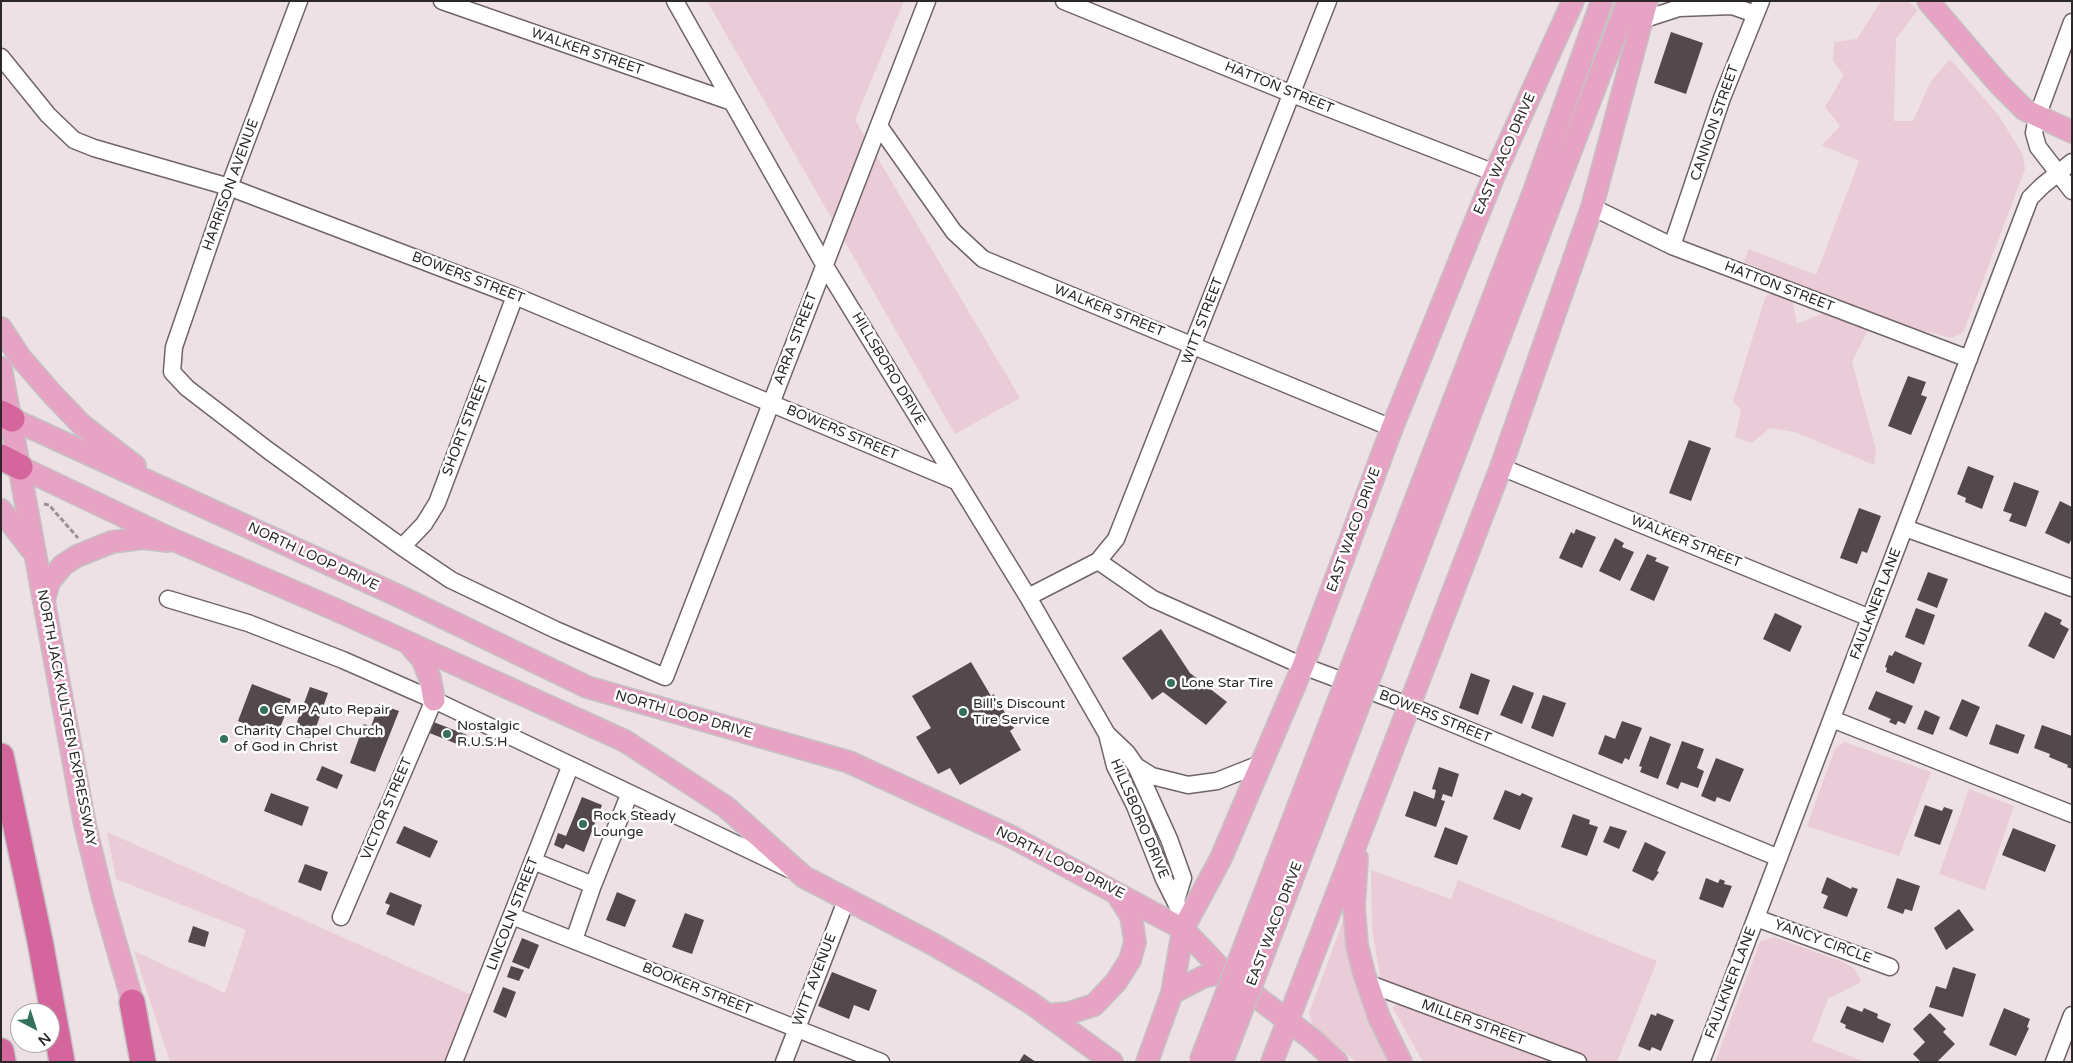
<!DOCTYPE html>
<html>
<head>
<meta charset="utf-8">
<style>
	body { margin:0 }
	#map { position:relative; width:2073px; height:1063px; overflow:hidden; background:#ede1e6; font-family:"Varela Round",sans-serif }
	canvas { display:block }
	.frame { position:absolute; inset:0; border:2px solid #2c282a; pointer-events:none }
	.north { position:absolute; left:10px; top:1003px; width:50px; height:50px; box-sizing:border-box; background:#fff; border:1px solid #aba9aa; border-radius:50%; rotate:140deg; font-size:14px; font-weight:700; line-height:20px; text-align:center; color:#2c282a }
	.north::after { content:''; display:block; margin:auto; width:18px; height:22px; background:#33715e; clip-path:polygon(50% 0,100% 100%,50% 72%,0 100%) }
</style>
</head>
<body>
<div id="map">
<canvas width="2073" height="1063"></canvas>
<div class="frame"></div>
<div class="north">N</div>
</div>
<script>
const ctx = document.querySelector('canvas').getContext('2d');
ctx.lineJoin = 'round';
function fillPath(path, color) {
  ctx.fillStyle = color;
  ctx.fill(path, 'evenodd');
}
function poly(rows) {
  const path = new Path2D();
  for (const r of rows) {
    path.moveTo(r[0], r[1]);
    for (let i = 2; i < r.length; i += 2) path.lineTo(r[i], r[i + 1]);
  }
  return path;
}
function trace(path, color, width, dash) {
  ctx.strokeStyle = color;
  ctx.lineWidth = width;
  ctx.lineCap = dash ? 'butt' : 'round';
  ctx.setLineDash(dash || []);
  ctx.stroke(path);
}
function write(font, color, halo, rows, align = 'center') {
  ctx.font = font + ' "Varela Round",sans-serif';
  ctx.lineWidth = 5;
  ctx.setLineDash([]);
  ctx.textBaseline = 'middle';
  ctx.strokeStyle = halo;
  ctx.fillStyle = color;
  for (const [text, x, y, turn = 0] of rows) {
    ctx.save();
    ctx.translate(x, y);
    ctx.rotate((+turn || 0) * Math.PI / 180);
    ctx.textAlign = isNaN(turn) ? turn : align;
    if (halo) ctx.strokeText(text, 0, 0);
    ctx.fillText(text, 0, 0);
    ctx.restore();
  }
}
const green = poly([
	[707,1,904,1,855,120,1020,398,955,434],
	[1881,1,1908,1,1918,10,1896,39,1894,121,1913,121,1931,81,1950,59,1999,116,2023,155,2025,169,1963,333,1952,338,1899,325,1744,262,1749,249,1816,275,1859,161,1822,145,1840,126,1825,107,1844,75,1833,61,1834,42,1857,39],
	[1773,291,1791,296,1797,324,1828,311,1868,330,1852,362,1876,450,1874,465,1795,432,1770,428,1752,443,1735,437,1741,410,1733,401,1765,298],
	[1844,742,1931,772,1899,856,1807,826,1835,749],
	[1969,789,2014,806,1985,890,1939,874],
	[107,832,474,996,448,1062,170,1062,134,951,225,993,246,930,116,879],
	[1371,870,1451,899,1458,880,1657,961,1617,1062,1591,1062,1383,983,1380,977,1372,928],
	[1345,916,1394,1062,1356,1062,1312,1024,1309,1013],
	[1774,937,1843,962,1855,969,1861,982,1828,999,1812,1041,1865,1062,1715,1062,1760,942],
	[1403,1002,1557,1062,1423,1062,1392,1007]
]);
const building = poly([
	[1671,32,1703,43,1686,94,1654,83],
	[1908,376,1926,382,1921,395,1927,397,1911,435,1888,426],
	[1689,440,1711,448,1691,501,1669,493],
	[1968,466,1994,476,1982,509,1965,502,1966,498,1957,494],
	[2014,482,2039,491,2026,527,2009,521,2012,514,2003,511],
	[2060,501,2072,507,2072,538,2069,544,2045,533],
	[1859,508,1881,516,1867,553,1862,551,1857,564,1840,558],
	[1576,529,1596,537,1582,568,1559,558,1571,532,1574,534],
	[1615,538,1624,543,1622,547,1634,552,1620,581,1599,571],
	[1647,554,1657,558,1655,561,1669,567,1654,601,1630,590],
	[1928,572,1948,579,1937,608,1917,600],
	[1916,608,1935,615,1924,645,1905,637],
	[2045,612,2062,620,2060,624,2069,629,2054,659,2028,646],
	[1775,613,1802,626,1790,652,1763,639],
	[1161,629,1190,673,1227,702,1206,725,1163,692,1152,700,1122,658],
	[1895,651,1922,663,1914,684,1886,672,1887,668,1885,667,1889,655,1892,656],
	[971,662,991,696,994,694,1014,728,1010,731,1021,750,960,785,950,768,938,774,916,737,931,728,912,696],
	[1471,673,1490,680,1478,715,1459,708],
	[252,684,291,699,277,736,238,721],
	[1513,685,1534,693,1522,724,1500,715],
	[310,687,328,693,312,739,293,733],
	[1876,691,1913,706,1905,724,1898,721,1896,725,1889,722,1891,719,1868,709],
	[1543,695,1566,703,1553,737,1531,728],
	[1962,699,1980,707,1967,737,1949,729],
	[379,704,399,711,375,772,350,763,364,724,371,727],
	[1925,710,1940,717,1933,735,1917,729],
	[431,721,467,735,462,746,427,732],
	[1622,721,1642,728,1629,760,1625,758,1622,764,1598,754,1605,735,1615,739],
	[1996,724,2025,735,2018,754,1989,744],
	[2042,725,2072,736,2072,769,2067,767,2068,765,2049,757,2050,754,2034,748],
	[1650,736,1671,744,1658,779,1640,772,1642,767,1639,766],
	[1682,741,1704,749,1697,768,1704,771,1698,788,1681,782,1678,789,1666,784],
	[1716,758,1744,769,1730,802,1717,797,1715,802,1701,796],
	[322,766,343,775,337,789,316,780],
	[1439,767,1459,774,1452,797,1443,794,1441,800,1445,801,1436,827,1405,816,1414,791,1434,799,1436,790,1432,789],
	[1505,790,1520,796,1522,793,1533,798,1520,830,1493,819],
	[271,793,309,807,302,826,264,811],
	[582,797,602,805,584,852,566,844,563,849,554,845,558,833,566,836],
	[1925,805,1942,811,1944,807,1953,810,1940,845,1914,836],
	[1573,814,1590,820,1589,824,1598,827,1587,856,1561,847],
	[404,826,438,841,430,858,396,843],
	[1610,826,1627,831,1619,849,1603,842],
	[1445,827,1468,836,1457,865,1434,857],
	[2013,828,2056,845,2045,872,2002,855],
	[1645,842,1666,852,1657,871,1659,872,1653,881,1632,871],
	[305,864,328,872,321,891,298,882],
	[1827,877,1851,889,1852,887,1858,889,1847,917,1823,908,1828,896,1821,893],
	[1706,878,1718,883,1720,879,1725,881,1724,884,1732,886,1723,908,1699,899],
	[1897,878,1920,886,1912,911,1905,909,1903,914,1887,908],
	[390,892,422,905,414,926,386,914,390,905,385,903],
	[617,892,636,900,625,927,606,920],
	[1959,909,1974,930,1946,950,1934,928],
	[685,913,704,920,692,954,672,947],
	[193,926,209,932,205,947,188,942],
	[522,938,539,945,529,969,512,962],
	[511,966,524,970,519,981,507,977],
	[1953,967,1976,974,1963,1017,1929,1007,1936,986,1946,989],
	[832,972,877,990,869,1011,854,1005,849,1019,818,1006],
	[503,987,516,992,506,1018,493,1012],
	[1847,1006,1862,1012,1864,1008,1878,1014,1877,1018,1891,1024,1883,1043,1845,1028,1846,1025,1840,1022],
	[2004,1008,2030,1019,2027,1027,2029,1028,2016,1056,1989,1045],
	[1657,1013,1674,1020,1661,1051,1652,1047,1650,1051,1638,1046,1651,1014,1656,1016],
	[1930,1013,1946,1029,1943,1032,1955,1044,1937,1062,1921,1062,1913,1054,1925,1042,1913,1029],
	[1024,1054,1036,1062,1019,1062]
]);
const path = poly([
	[44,504,49,505,78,538]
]);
const minor = poly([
	[299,1,229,187,174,347,172,372,187,388,269,451,402,547,451,580,556,630,665,677,927,1],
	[442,1,732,102],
	[675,1,825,266,1028,597,1107,734,1127,753,1136,766,1169,839,1183,878,1176,901],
	[1064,1,1292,94,1495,173],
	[1642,20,1679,8,1732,6,1755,14],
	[2072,22,2037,117,2034,133,2038,147,2072,191],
	[1,57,48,115,74,140,94,148,229,187,515,296,956,481],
	[879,126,954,232,983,259,1392,428],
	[1592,207,1672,246,1969,359],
	[1672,246,1722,98,1761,1],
	[1501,467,1870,618],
	[1905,528,2072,588],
	[402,547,424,524,437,503,515,296],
	[1098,561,1153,599,1303,666,1410,706,1779,858],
	[1028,597,1098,561,1116,539,1328,1],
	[168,599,248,623,343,660,434,700,789,869],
	[1832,719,2072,814],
	[1107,734,1115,766,1135,806,1164,879,1178,907],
	[1136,766,1152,776,1188,785,1217,781,1260,764],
	[533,861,593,885,629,795],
	[512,916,881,1062],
	[341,917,434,700],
	[1756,918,1890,967],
	[574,940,593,885],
	[1367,983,1578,1062],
	[454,1062,570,767],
	[784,1062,847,898],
	[1701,1062,2030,198,2042,186,2072,162],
	[2054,1062,2072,1015]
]);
const major = poly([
	[1928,1,1998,83,2025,110,2072,132],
	[1,328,20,357,53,395,82,425,135,466],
	[1,368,85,825,103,899,137,1017],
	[12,419,403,598,587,687,849,762,1012,837,1183,929,1224,972,1313,1040,1337,1062],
	[20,467,169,538,332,608,625,741,726,807,804,877,931,943,983,973,1031,1003,1112,1062],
	[1,510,31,549],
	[1404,530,1534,191,1602,1],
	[1423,538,1628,1],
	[44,600,49,582,63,565,77,556,112,542,143,538,167,541],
	[409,644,422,659,430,678,434,700],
	[1357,858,1354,907,1357,945,1364,973,1379,1017,1401,1062],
	[1172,993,1203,977,1224,972],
	[1047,1015,1069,1013,1094,1005,1116,982,1130,960,1135,942,1131,916,1117,894],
	[1147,1062,1172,993,1183,929,1221,858,1303,666,1392,428,1495,173,1573,1],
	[1272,1062,1501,467,1592,207,1647,1]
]);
const highway = poly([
	[1,413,12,419],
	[1,457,20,467],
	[1,756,40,941,62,1062],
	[132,1002,143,1062],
	[1,1051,3,1062]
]);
const majorBridge = poly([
	[1200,1062,1404,530],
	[1222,1062,1423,538]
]);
const markers = [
	[1171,683,5,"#33715e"],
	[264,710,5,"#33715e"],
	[963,712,5,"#33715e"],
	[447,734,5,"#33715e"],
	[224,739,5,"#33715e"],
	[583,824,5,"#33715e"]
];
const streetNames = [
	["WALKER STREET",587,52,19],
	["HATTON STREET",1279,88,22],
	["CANNON STREET",1715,123,-71],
	["EAST WACO DRIVE",1505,154,-66],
	["HARRISON AVENUE",231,185,-70],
	["BOWERS STREET",468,278,21],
	["HATTON STREET",1779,287,21],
	["WALKER STREET",1109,311,22],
	["WITT STREET",1203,321,-69],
	["ARRA STREET",796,339,-69],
	["HILLSBORO DRIVE",888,369,59],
	["SHORT STREET",466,426,-69],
	["BOWERS STREET",842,433,23],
	["EAST WACO DRIVE",1354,530,-70],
	["WALKER STREET",1686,542,22],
	["NORTH LOOP DRIVE",313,557,25],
	["FAULKNER LANE",1876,604,-69],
	["NORTH LOOP DRIVE",684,715,16],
	["BOWERS STREET",1435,717,22],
	["NORTH JACK KULTGEN EXPRESSWAY",66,718,79],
	["VICTOR STREET",387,809,-67],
	["HILLSBORO DRIVE",1139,819,67],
	["NORTH LOOP DRIVE",1060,863,27],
	["LINCOLN STREET",513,914,-69],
	["EAST WACO DRIVE",1275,924,-69],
	["YANCY CIRCLE",1823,942,20],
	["WITT AVENUE",815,980,-69],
	["FAULKNER LANE",1731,983,-69],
	["BOOKER STREET",697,989,22],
	["MILLER STREET",1473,1023,20]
];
const poiNames = [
	["Lone Star Tire",1181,683],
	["Bill's Discount",973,704],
	["Tire Service",973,720],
	["CMP Auto Repair",274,710],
	["Nostalgic",457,726],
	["R.U.S.H",457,742],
	["Charity Chapel Church",234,731],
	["of God in Christ",234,747],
	["Rock Steady",593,816],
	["Lounge",593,832]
];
fillPath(green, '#eacbd8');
fillPath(building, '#53494d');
trace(minor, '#6f6469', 19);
trace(major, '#c4c3c3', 24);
trace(highway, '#c4c3c3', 28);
trace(path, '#9a9295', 3, [5, 2.5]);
trace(minor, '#fff', 16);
trace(major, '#e6a3c4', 21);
trace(highway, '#d5669d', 25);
trace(majorBridge, '#c4c3c3', 24, []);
trace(majorBridge, '#e6a3c4', 21);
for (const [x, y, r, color] of markers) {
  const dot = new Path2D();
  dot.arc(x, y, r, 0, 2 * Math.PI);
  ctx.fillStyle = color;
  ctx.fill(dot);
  trace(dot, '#fff', 2);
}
write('14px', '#2c282a', '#fff', streetNames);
write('14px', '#2c282a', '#fff', poiNames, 'left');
</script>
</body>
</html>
